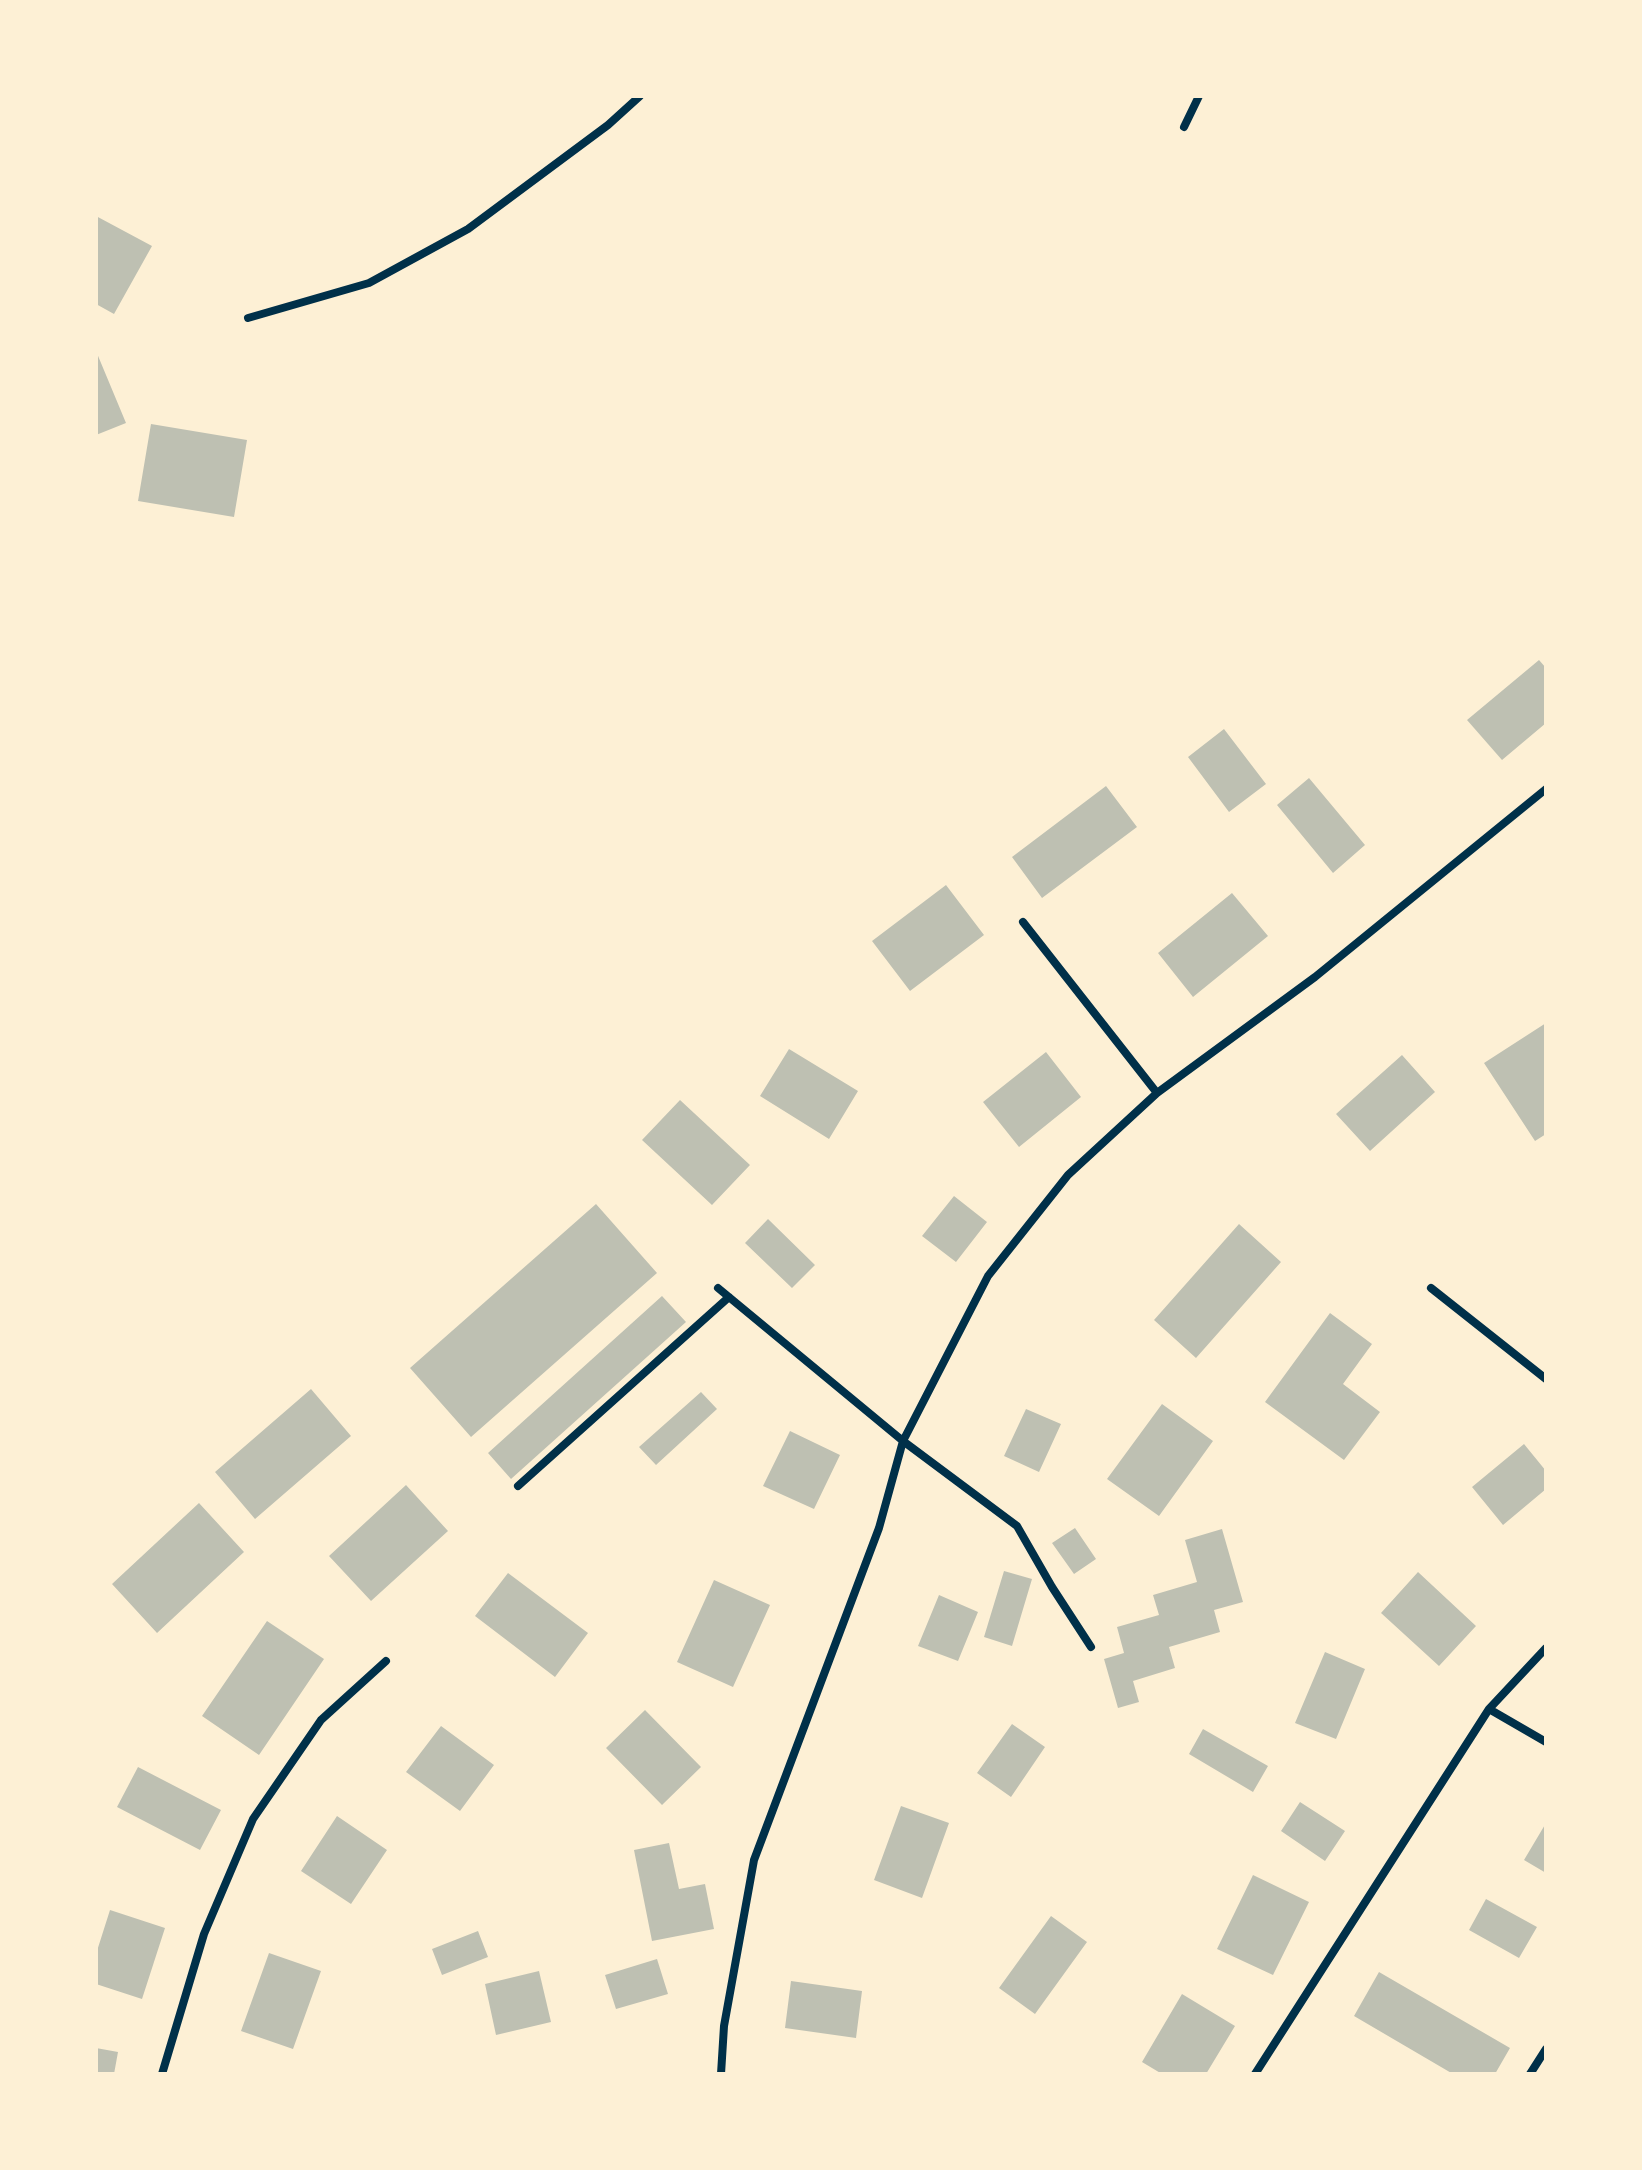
<!DOCTYPE html>
<html>
<head>
<meta charset="utf-8">
<style>
	body { margin:0 }
	#map { position:relative; width:1642px; height:2170px; overflow:hidden; background:#fdf0d5; font-family:Karla,sans-serif }
	canvas { display:block }
	.frame { position:absolute; inset:0; border:98px solid #fdf0d5; pointer-events:none }
</style>
</head>
<body>
<div id="map">
<canvas width="1642" height="2170"></canvas>
<div class="frame"></div>
</div>
<script>
const ctx = document.querySelector('canvas').getContext('2d');
ctx.lineJoin = 'round';
function fillPath(path, color) {
  ctx.fillStyle = color;
  ctx.fill(path, 'evenodd');
}
function poly(rows) {
  const path = new Path2D();
  for (const r of rows) {
    path.moveTo(r[0], r[1]);
    for (let i = 2; i < r.length; i += 2) path.lineTo(r[i], r[i + 1]);
  }
  return path;
}
function trace(path, color, width, dash) {
  ctx.strokeStyle = color;
  ctx.lineWidth = width;
  ctx.lineCap = dash ? 'butt' : 'round';
  ctx.setLineDash(dash || []);
  ctx.stroke(path);
}
const building = poly([
	[96,216,152,246,114,314,96,304],
	[96,351,126,423,96,435],
	[151,424,247,440,234,517,138,501],
	[1539,660,1546,668,1546,723,1502,760,1467,720],
	[1224,729,1266,784,1229,812,1188,757],
	[1309,778,1365,845,1333,873,1277,805],
	[1106,786,1137,827,1042,898,1012,857],
	[946,885,984,935,910,991,872,941],
	[1232,893,1268,936,1193,997,1158,953],
	[1546,1023,1546,1134,1535,1141,1484,1063],
	[789,1049,858,1091,829,1139,760,1096],
	[1046,1052,1081,1097,1019,1147,983,1102],
	[1402,1055,1435,1092,1370,1151,1336,1114],
	[680,1100,750,1165,712,1205,642,1140],
	[954,1196,987,1222,956,1262,922,1236],
	[596,1204,657,1273,471,1437,410,1368],
	[768,1219,815,1265,792,1288,745,1243],
	[1239,1224,1281,1262,1196,1358,1154,1320],
	[662,1296,686,1322,511,1479,488,1453],
	[1330,1313,1372,1344,1343,1384,1380,1412,1344,1460,1265,1402],
	[311,1389,351,1436,255,1519,215,1472],
	[701,1392,717,1409,656,1465,639,1447],
	[1162,1404,1213,1441,1159,1516,1107,1479],
	[1026,1409,1061,1424,1039,1472,1004,1456],
	[790,1431,840,1455,814,1509,763,1486],
	[1524,1444,1546,1471,1546,1489,1503,1525,1472,1487],
	[406,1485,448,1531,371,1601,329,1556],
	[199,1503,244,1552,157,1633,112,1584],
	[1075,1528,1096,1559,1074,1574,1052,1543],
	[1222,1529,1243,1602,1214,1610,1220,1632,1169,1647,1175,1668,1133,1681,1139,1702,1118,1708,1104,1659,1124,1653,1117,1627,1159,1615,1153,1595,1197,1582,1185,1540],
	[1004,1571,1032,1579,1012,1646,984,1637],
	[1418,1572,1476,1626,1439,1666,1381,1613],
	[508,1573,588,1633,555,1677,475,1616],
	[714,1580,770,1605,733,1687,677,1662],
	[939,1595,978,1612,958,1661,918,1646],
	[267,1621,324,1659,259,1755,202,1716],
	[1325,1652,1365,1669,1336,1739,1295,1723],
	[645,1710,701,1767,662,1805,606,1748],
	[1012,1724,1045,1747,1011,1797,977,1773],
	[441,1726,494,1765,460,1811,406,1772],
	[1203,1729,1268,1766,1253,1792,1189,1754],
	[138,1767,221,1810,200,1850,117,1807],
	[1300,1802,1345,1831,1325,1861,1281,1831],
	[901,1806,949,1823,922,1898,874,1880],
	[337,1816,387,1850,351,1904,301,1871],
	[1546,1823,1546,1873,1524,1860],
	[669,1843,679,1889,705,1884,714,1929,652,1941,634,1850],
	[1253,1875,1309,1902,1273,1975,1217,1949],
	[1486,1899,1537,1927,1519,1958,1469,1930],
	[110,1910,165,1928,142,1999,96,1984,96,1954],
	[1051,1916,1087,1942,1035,2014,999,1988],
	[478,1931,488,1957,442,1975,432,1949],
	[269,1953,321,1971,293,2049,241,2031],
	[657,1959,668,1994,616,2009,605,1975],
	[539,1971,551,2022,496,2035,485,1984],
	[1379,1972,1510,2048,1495,2074,1453,2074,1354,2016],
	[791,1981,862,1991,856,2038,785,2028],
	[1182,1994,1235,2026,1206,2074,1162,2074,1142,2062],
	[96,2048,118,2052,114,2074,96,2074]
]);
const minor = poly([
	[1184,127,1199,96],
	[248,318,369,283,468,229,608,125,640,96],
	[1023,922,1157,1093],
	[718,1288,903,1441,1017,1526,1052,1587,1091,1647],
	[1431,1288,1546,1379],
	[518,1486,729,1297],
	[1489,1709,1546,1742],
	[162,2074,204,1934,253,1819,321,1720,386,1661],
	[721,2074,724,2026,754,1860,879,1528,903,1441,988,1276,1068,1175,1157,1093,1315,977,1546,789],
	[1255,2074,1489,1709,1546,1648],
	[1530,2074,1546,2049]
]);
fillPath(building, '#bec0b2');
trace(minor, '#003049', 8);
</script>
</body>
</html>
